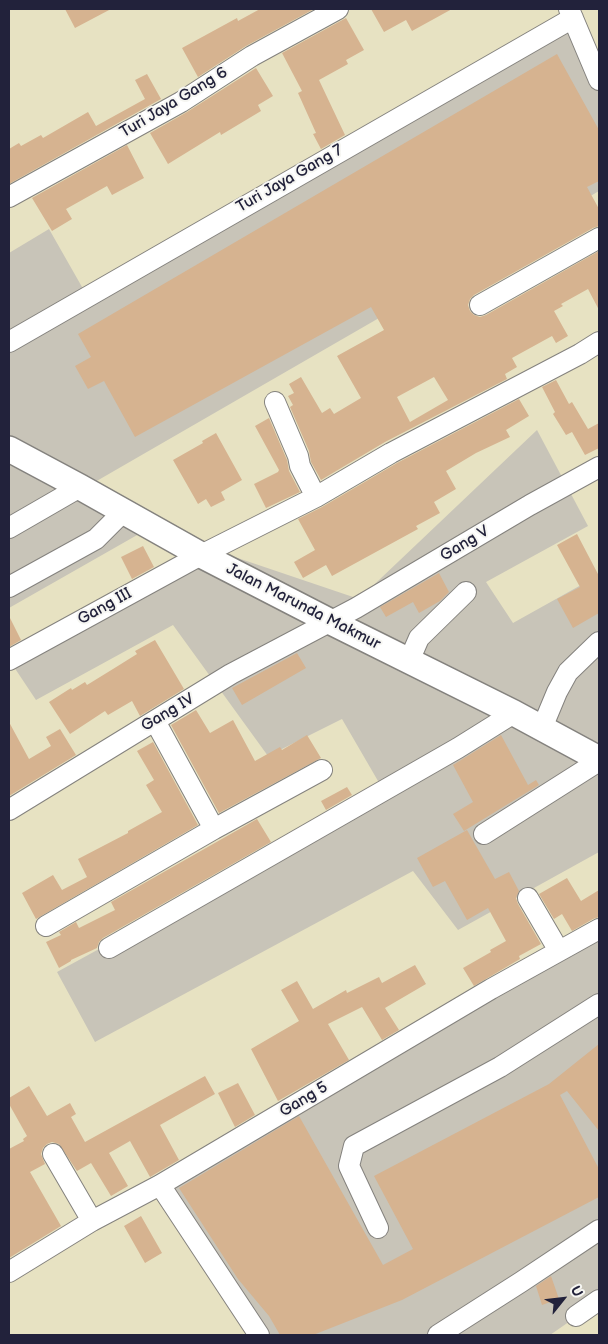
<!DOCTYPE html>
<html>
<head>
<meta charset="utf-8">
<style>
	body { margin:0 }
	#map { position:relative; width:608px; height:1344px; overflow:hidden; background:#e7e2c2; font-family:"Balsamiq Sans",sans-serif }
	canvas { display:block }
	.frame { position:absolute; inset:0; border:10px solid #22223b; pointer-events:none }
	.north { position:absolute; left:538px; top:1274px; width:50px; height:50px; -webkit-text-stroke:4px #f6f6f2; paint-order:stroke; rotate:61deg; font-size:14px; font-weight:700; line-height:20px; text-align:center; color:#22223b }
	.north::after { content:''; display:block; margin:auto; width:18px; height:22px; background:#22223b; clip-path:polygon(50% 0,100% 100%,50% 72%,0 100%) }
</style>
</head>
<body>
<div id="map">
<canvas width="608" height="1344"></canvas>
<div class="frame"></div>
<div class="north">U</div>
</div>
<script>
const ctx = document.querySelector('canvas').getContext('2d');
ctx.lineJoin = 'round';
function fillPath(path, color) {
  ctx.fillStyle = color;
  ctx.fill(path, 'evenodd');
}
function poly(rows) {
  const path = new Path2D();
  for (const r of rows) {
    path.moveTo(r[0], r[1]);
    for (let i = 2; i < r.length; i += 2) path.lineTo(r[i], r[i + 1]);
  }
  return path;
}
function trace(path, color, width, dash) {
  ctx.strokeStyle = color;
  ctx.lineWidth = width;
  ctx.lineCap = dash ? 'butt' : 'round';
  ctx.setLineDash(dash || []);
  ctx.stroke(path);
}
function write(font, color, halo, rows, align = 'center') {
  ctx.font = font + ' "Balsamiq Sans",sans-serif';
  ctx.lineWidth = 4;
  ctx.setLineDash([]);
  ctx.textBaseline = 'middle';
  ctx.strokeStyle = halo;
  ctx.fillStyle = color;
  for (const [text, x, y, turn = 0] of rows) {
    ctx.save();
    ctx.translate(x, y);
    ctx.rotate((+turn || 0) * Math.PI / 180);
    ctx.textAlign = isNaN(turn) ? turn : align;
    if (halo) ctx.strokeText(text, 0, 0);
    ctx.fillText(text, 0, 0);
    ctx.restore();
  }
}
const industrial = poly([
	[584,19,599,56,599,191,88,486,153,526,9,608,9,253,49,229,90,301],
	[537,430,588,526,486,582,513,623,599,575,599,852,458,930,413,871,95,1042,57,972,385,793,342,719,268,756,173,625,36,700,14,667,217,551,359,599],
	[599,936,599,1301,550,1335,265,1335,167,1176]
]);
const building = poly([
	[65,9,111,9,75,28],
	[260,9,314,9,246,46,198,77,182,48,237,18,238,21],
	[371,9,452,9,412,31,406,20,384,32],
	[346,18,364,50,346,60,348,64,319,80,345,135,321,149,313,134,316,133,298,93,302,91,282,53],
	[557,54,599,130,599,181,587,187,599,209,599,226,593,228,474,295,470,299,468,305,470,311,474,315,480,317,486,315,599,251,599,310,588,289,561,304,563,306,554,311,568,336,556,343,552,336,512,358,517,367,505,374,507,379,385,442,321,480,311,462,309,451,290,407,293,405,288,396,294,393,289,384,301,377,322,413,330,408,334,414,361,398,337,356,384,330,371,307,135,437,104,381,88,389,75,366,91,357,78,334],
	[434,377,448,400,410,422,397,397],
	[256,68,273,96,258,105,261,111,221,135,220,132,168,164,150,133,187,112],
	[147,74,161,99,9,184,9,149,19,143,21,146,41,135,43,138,88,112,96,126,145,99,135,80],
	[127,145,144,178,112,195,107,186,66,209,72,219,52,231,32,198],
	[556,380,569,404,572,402,588,429,599,423,599,448,585,455,572,432,566,435,553,414,555,412,542,387],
	[519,399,529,416,506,430,510,437,476,453,446,471,456,489,434,502,440,513,416,526,418,529,332,576,326,565,303,578,294,562,315,550,298,519,322,507,397,463],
	[269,418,287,460,289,471,300,492,266,508,254,484,278,472,279,470,255,426],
	[216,433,242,480,221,492,225,500,211,507,206,499,198,504,173,460,203,443,202,441],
	[577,534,599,576,599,613,573,628,557,599,580,587,557,545],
	[143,546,154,567,132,579,121,557],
	[439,573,449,592,440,601,419,613,413,602,386,617,380,607],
	[9,616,21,640,9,647],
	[155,640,184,689,140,716,132,701,108,715,105,711,70,734,49,702,71,688,72,690,85,682,87,685,113,669,137,654,135,651],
	[297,653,306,668,242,705,232,688],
	[196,710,210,733,233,720,255,761,280,747,282,750,307,735,321,758,219,813,171,725],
	[9,722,29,759,51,746,46,737,60,729,76,755,9,796],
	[501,735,528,785,536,780,539,785,464,831,453,814,473,802,453,765],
	[153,742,198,825,36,919,22,893,53,875,62,890,87,877,78,859,128,833,128,831,162,812,146,785,154,780,137,751],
	[347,787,352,795,326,810,321,801],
	[257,819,271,842,103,938,99,942,97,948,71,960,71,961,59,968,46,942,61,935,59,932,76,922,79,928,115,910,111,902],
	[467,830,495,879,509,872,519,891,516,898,518,904,541,944,519,956,520,959,474,986,463,968,491,952,490,950,506,941,488,908,467,920,445,881,433,887,417,858],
	[567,878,581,901,599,890,599,917,593,919,572,931,562,914,554,919,539,894],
	[415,965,426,984,385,1008,399,1030,382,1040,362,1007,328,1024,349,1060,278,1101,251,1049,299,1021,281,990,297,981,313,1009,346,990,347,993,379,977,382,983],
	[599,1044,599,1131,567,1091,560,1095,599,1169,599,1197,402,1300,313,1335,280,1335,269,1316,238,1279,179,1188,299,1116,383,1265,413,1249,374,1176,549,1084],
	[205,1076,215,1094,160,1125,179,1160,150,1177,130,1141,109,1153,128,1186,111,1196,91,1163,77,1171,59,1144,52,1142,47,1144,43,1148,41,1154,45,1164,30,1172,61,1226,9,1258,9,1149,24,1141,23,1139,27,1136,9,1104,9,1098,29,1086,47,1116,70,1103,76,1114,71,1117,85,1142],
	[238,1083,255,1115,235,1127,218,1093],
	[141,1216,162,1253,145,1263,124,1226],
	[551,1276,559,1299,542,1305,536,1286]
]);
const minor = poly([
	[569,9,599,80],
	[9,197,181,102,252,56,338,9],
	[480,305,599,238],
	[9,342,573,18],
	[275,402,298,456,300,466,316,497],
	[9,528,80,487],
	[9,587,96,539,124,511],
	[9,660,201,555,316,497,391,453,580,354,599,342],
	[409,661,419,638,466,592],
	[155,721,214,829],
	[542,728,557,692,568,672,599,642],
	[9,810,231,674,356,608,530,505,599,467],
	[484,834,599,761],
	[528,898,559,951],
	[46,926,214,829,322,770],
	[109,948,458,748,514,713],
	[53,1154,92,1221],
	[160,1185,259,1335],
	[378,1228,349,1166,354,1146,500,1067,599,1004],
	[9,1272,92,1221,160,1185,491,989,599,929],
	[576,1316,599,1300],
	[438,1335,521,1282,599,1230]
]);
const major = poly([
	[9,449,80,487,201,555,331,622,514,713,599,759]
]);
const streetNames = [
	["Turi Jaya Gang 6",174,103,-31],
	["Turi Jaya Gang 7",290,179,-30],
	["Gang V",465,544,-31],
	["Gang III",105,607,-29],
	["Jalan Marunda Makmur",303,607,27],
	["Gang IV",168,713,-31],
	["Gang 5",304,1100,-31]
];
fillPath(industrial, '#c8c4b8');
fillPath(building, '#d6b390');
trace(minor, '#84827e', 22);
trace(major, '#84827e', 28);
trace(minor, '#fff', 20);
trace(major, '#fff', 25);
write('16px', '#22223b', '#f6f6f2', streetNames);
</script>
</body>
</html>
